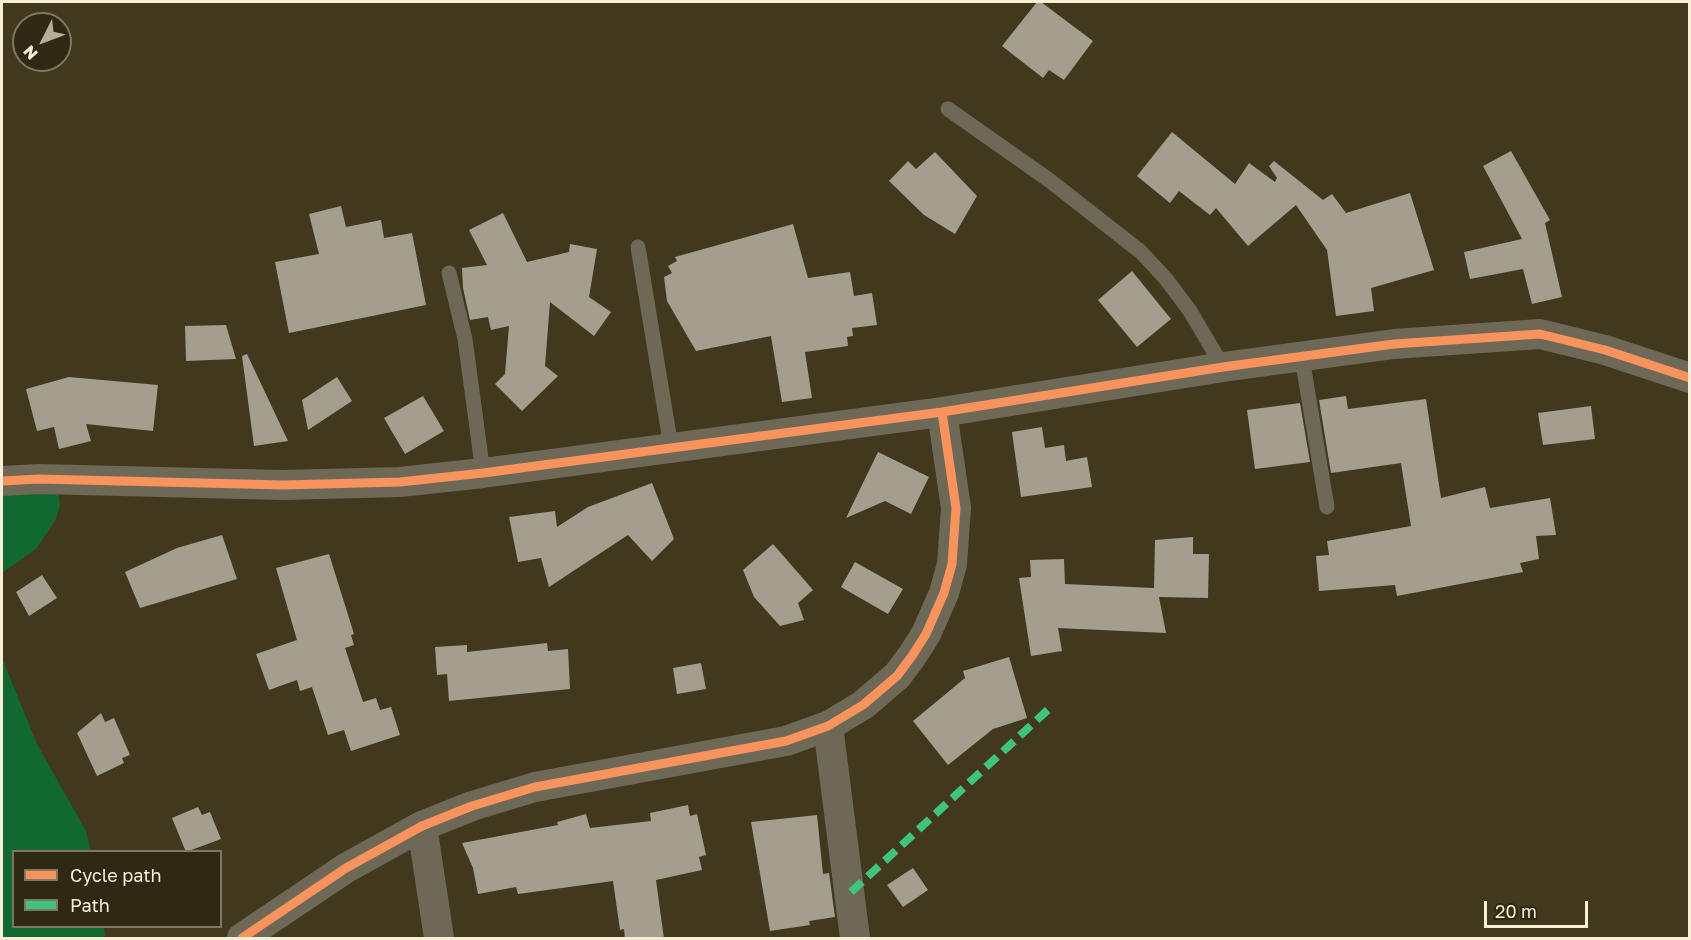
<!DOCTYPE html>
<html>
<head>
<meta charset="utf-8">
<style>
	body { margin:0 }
	#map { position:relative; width:1691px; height:940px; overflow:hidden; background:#41381e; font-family:"Golos Text",sans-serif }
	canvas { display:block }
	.frame { position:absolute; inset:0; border:3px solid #f7eed5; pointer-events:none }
	.legend { position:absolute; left:12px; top:850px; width:210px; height:78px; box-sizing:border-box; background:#2f2814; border:2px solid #7f7761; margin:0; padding:8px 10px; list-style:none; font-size:18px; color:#f7eed5 }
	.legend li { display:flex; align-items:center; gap:12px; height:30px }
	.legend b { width:30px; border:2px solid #7f7761 }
	.north { position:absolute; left:12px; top:12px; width:60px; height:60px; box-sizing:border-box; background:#2f2814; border:2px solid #7f7761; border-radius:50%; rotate:228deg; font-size:16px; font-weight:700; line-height:24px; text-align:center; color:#f7eed5 }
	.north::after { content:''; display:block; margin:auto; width:21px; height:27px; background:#b7ae95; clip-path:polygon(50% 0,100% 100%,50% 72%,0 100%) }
	.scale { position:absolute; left:1484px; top:901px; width:104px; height:27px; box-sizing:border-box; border:3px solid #f7eed5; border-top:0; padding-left:8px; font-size:18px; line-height:21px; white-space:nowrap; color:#f7eed5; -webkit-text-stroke:4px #2f2814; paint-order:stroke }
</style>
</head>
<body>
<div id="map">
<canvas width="1691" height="940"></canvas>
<div class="frame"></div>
<ul class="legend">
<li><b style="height:8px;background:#f8935d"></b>Cycle path</li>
<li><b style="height:8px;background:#40c37c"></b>Path</li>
</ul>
<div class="north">N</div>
<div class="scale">20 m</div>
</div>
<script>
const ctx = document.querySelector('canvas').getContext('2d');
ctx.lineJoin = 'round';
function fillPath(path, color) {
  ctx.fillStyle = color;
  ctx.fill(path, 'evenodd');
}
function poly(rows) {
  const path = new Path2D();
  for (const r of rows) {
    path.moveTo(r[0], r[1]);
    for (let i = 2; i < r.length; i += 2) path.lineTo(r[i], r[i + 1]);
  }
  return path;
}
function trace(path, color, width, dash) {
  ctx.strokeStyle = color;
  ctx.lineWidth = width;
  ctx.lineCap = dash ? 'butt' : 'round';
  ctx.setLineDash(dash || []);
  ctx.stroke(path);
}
const green = poly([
	[57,477,60,506,55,521,36,549,2,573,2,478],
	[2,658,37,744,86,831,91,851,14,852,14,926,104,927,105,938,2,938]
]);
const building = poly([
	[1037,2,1041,2,1093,41,1064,80,1049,70,1043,78,1002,46],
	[1172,132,1235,184,1249,163,1275,182,1277,178,1269,166,1274,161,1323,200,1332,194,1346,213,1410,193,1434,270,1371,288,1374,311,1336,316,1327,250,1296,205,1248,246,1216,208,1210,215,1179,191,1170,203,1137,176],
	[1511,151,1550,220,1545,223,1562,297,1532,304,1523,269,1470,279,1464,252,1522,239,1483,166],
	[935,152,977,196,955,234,924,215,889,181,908,161,916,169],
	[341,206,346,227,381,220,384,238,412,233,426,305,289,333,275,262,319,254,309,214],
	[503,213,527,262,569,252,570,244,597,249,589,297,611,312,594,336,550,302,545,366,558,376,522,411,495,384,505,374,509,326,491,330,488,317,470,320,463,288,462,268,487,265,469,230],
	[793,224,808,278,850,272,854,296,872,293,877,325,852,328,853,336,847,337,848,346,805,352,812,398,782,402,771,336,696,351,667,301,664,277,672,273,668,266,677,261,675,257],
	[1132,271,1171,319,1137,347,1098,300],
	[226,325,236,359,186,361,185,326],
	[247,354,288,441,254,446,242,356],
	[69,377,158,385,153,431,86,424,91,441,59,449,54,427,37,431,26,389],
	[337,377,352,401,308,430,302,400],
	[423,396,444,431,405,454,384,418],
	[1346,396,1348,409,1426,399,1441,498,1485,487,1490,508,1550,498,1556,535,1536,536,1539,559,1520,563,1523,572,1397,596,1395,585,1319,591,1316,556,1329,555,1327,541,1411,526,1401,463,1331,473,1319,400],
	[1300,403,1310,462,1255,469,1247,410],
	[1591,406,1595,439,1543,445,1538,413],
	[1042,427,1045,448,1064,445,1066,461,1087,457,1092,487,1021,497,1012,432],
	[878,452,929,477,911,514,885,501,846,518],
	[652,483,674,539,652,561,628,535,549,587,541,558,518,562,509,517,555,511,557,527,588,507],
	[222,535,237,579,140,608,125,572,177,548],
	[1193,537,1193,554,1209,554,1208,598,1159,597,1166,633,1058,628,1062,651,1031,656,1019,578,1031,577,1030,560,1064,559,1065,584,1154,588,1155,540],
	[773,544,813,590,798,603,804,620,780,626,754,597,743,570],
	[329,554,354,634,351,635,354,645,345,648,363,702,376,698,380,710,391,707,400,735,351,751,344,730,328,735,312,687,300,691,297,680,269,690,256,654,297,640,276,568],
	[855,562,903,589,888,614,841,587],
	[42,575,57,598,29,616,16,592],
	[547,643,548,651,568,649,570,689,449,701,447,674,437,675,435,647,467,645,467,652],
	[1009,657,1027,718,993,729,948,765,913,721,965,678,963,671],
	[701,663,706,689,677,694,673,668],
	[101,713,105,722,114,718,130,755,122,758,124,763,97,776,77,733],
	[688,805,690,816,697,814,706,855,699,857,702,870,656,880,664,939,625,939,624,929,620,930,613,881,518,894,516,887,478,894,473,868,462,843,558,825,557,822,586,814,590,828,651,821,650,813],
	[198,807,202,815,210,812,221,839,186,852,172,818],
	[817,815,823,874,829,873,835,917,809,921,810,925,770,931,751,822],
	[913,868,928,890,903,907,887,885]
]);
const lane = poly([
	[948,109,1049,180,1141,252,1166,279,1190,311,1223,367],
	[638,247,671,447],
	[449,273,465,339,483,473],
	[1302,358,1327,507]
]);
const street = poly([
	[2,481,39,479,283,485,400,482,483,473,942,412,1223,367,1394,344,1540,334,1605,350,1690,378],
	[828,726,855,938],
	[422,826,439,938],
	[242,938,346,868,422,826,472,806,535,787,786,741,828,726,863,705,897,676,912,656,926,634,944,593,952,564,956,508,942,412]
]);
const quiet = poly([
	[851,892,1052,706]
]);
const cycleway = poly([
	[2,481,39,479,283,485,400,482,483,473,942,412,1223,367,1394,344,1540,334,1605,350,1690,378],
	[242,938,346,868,422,826,472,806,535,787,786,741,828,726,863,705,897,676,912,656,926,634,944,593,952,564,956,508,942,412]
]);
fillPath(green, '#116830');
fillPath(building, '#a39e8e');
trace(lane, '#6e6856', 15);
trace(street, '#6e6856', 30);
trace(quiet, '#40c37c', 8, [15, 8]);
trace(cycleway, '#f8935d', 9);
</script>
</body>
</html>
